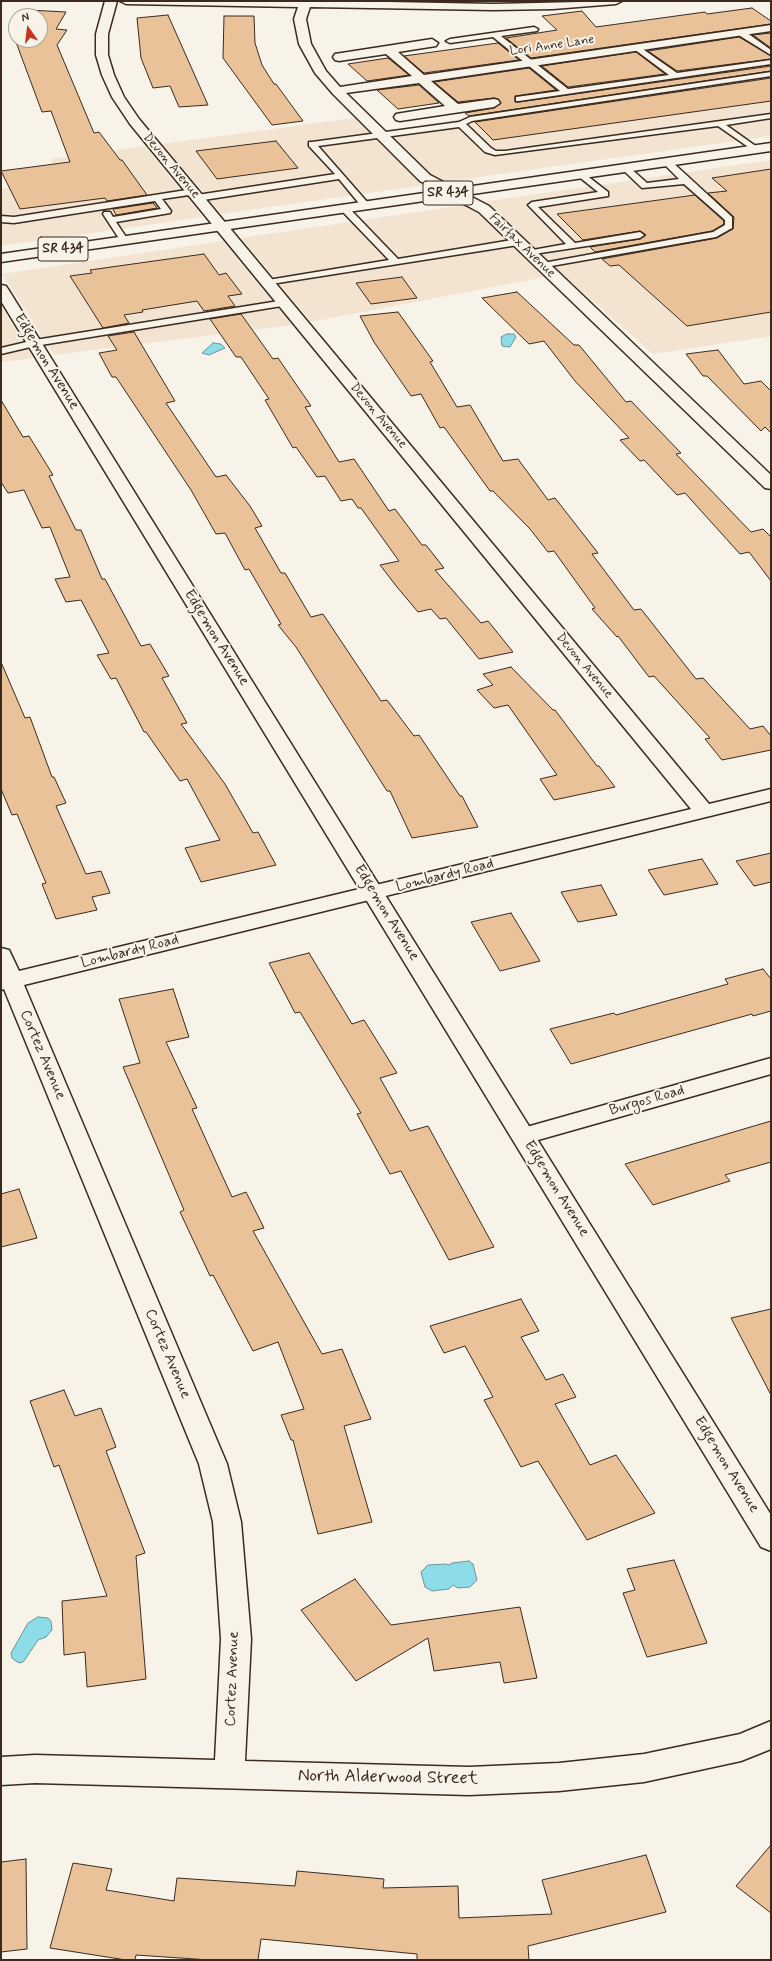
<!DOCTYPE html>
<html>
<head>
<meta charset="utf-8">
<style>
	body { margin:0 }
	#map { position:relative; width:772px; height:1961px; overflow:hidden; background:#f7f3e8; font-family:Mynerve,sans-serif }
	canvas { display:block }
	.frame { position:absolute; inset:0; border:2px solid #3b2a1e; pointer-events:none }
	.north { position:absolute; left:8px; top:8px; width:40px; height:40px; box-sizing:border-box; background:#f7f3e8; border:1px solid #aca397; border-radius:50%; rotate:346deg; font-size:11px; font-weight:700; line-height:16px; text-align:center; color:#3b2a1e }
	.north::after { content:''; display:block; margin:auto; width:14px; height:18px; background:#c8321e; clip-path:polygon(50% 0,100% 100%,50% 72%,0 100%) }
</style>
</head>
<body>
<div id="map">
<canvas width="772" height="1961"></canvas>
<div class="frame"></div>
<div class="north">N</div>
</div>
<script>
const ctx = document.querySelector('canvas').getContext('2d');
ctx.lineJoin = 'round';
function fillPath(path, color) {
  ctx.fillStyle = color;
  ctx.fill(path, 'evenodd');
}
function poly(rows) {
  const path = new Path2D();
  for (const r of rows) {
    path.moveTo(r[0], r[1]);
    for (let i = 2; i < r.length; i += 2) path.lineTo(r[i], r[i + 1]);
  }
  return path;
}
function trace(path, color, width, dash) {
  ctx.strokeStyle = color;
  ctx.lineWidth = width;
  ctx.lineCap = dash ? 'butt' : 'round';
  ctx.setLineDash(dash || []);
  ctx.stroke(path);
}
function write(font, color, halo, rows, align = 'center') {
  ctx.font = font + ' Mynerve,sans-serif';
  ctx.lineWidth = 4;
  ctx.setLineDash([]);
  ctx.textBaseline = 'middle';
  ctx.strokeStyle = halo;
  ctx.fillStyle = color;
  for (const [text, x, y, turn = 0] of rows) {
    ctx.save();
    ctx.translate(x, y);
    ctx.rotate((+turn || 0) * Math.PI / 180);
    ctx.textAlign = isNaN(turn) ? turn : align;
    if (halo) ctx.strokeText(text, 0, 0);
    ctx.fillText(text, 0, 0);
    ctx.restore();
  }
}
const built = poly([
	[771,70,771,136,444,182,433,176,386,131],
	[354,118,417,180,426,185,221,214,162,144],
	[145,146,203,217,1,246,1,189,58,179,51,159],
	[771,160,771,336,653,354,562,274,493,208,482,202],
	[464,205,476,211,545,277,311,322,241,238],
	[223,241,292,325,54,355,2,274],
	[1,306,33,358,1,362]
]);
const green = poly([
	[314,1,488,1,487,4]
]);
const water = poly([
	[507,334,514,334,516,337,510,347,502,346,501,337,507,334],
	[213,343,221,344,225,348,209,355,202,353,213,343],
	[469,1561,473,1564,477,1580,470,1587,458,1588,453,1585,449,1589,432,1591,425,1587,421,1572,428,1565,445,1564,449,1565,452,1563,469,1561],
	[38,1617,48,1618,51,1621,52,1630,46,1637,38,1640,24,1661,21,1663,17,1662,12,1658,11,1653,28,1623,38,1617]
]);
const building = poly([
	[752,8,771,21,771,24,531,58,506,38,557,30,542,16,582,11,596,27,705,12,707,14,752,8],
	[28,10,66,12,56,29,67,30,57,45,94,133,99,132,120,160,122,160,147,195,107,201,105,198,20,209,1,171,70,162,51,111,42,112,13,34,16,29,16,40,40,40,40,16,24,16,28,10],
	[168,15,208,105,179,107,170,86,153,88,141,58,137,18,168,15],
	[224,16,254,16,255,43,262,65,274,84,276,84,303,121,272,125,223,58,224,16],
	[771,33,771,48,753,35,771,33],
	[739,37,771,56,771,59,677,71,648,51,739,37],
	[498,43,519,60,424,73,404,56,498,43],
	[636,52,665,74,568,87,542,66,636,52],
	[388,58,409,75,367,81,348,64,388,58],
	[771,66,771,71,469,116,465,113,494,108,501,102,498,99,494,98,458,102,434,82,529,68,556,90,515,96,515,102,519,102,771,66],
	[771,78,771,101,493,140,475,122,771,78],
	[419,85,439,103,398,109,377,90,419,85],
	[276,141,298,168,217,179,196,151,276,141],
	[771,169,771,312,687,326,619,265,610,266,602,259,717,238,733,229,734,217,708,193,727,191,712,178,771,169],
	[695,195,724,221,724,224,712,231,595,252,590,247,640,239,646,235,640,231,583,240,557,214,695,195],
	[153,203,157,208,116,215,113,209,153,203],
	[204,254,219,275,226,273,242,294,228,296,235,306,204,311,197,301,142,310,143,312,124,315,129,323,103,328,70,276,92,273,90,270,204,254],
	[402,277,417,298,371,304,356,283,402,277],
	[517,292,574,345,579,345,626,402,631,401,654,425,681,453,676,454,751,532,763,529,771,537,771,581,749,552,740,554,685,493,677,495,644,460,640,461,620,440,629,438,575,381,544,341,529,344,482,298,517,292],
	[398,312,433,361,430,362,457,407,470,405,503,461,518,459,548,500,555,498,598,553,592,554,634,610,641,609,696,679,703,678,750,729,763,726,771,736,771,750,722,760,705,739,710,738,654,676,649,677,618,636,617,637,592,609,595,608,554,551,548,552,530,529,493,491,490,491,444,427,440,428,421,394,411,396,374,342,360,316,398,312],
	[241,314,273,359,278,358,311,406,305,407,339,462,354,459,389,511,395,509,422,545,426,545,444,568,435,570,481,623,488,621,513,652,479,659,446,618,440,619,431,609,418,612,397,587,380,565,399,561,361,508,358,508,352,499,341,501,325,476,317,477,296,447,293,448,265,400,269,399,241,357,236,357,210,319,241,314],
	[134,332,175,401,166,403,216,477,226,475,250,506,262,526,255,528,281,573,285,573,311,617,323,614,381,701,387,700,414,736,419,735,460,796,462,796,478,827,412,838,390,791,387,791,296,647,278,625,281,624,249,569,245,570,225,533,216,534,191,490,116,377,112,377,99,353,117,350,108,336,134,332],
	[718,350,744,384,761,381,771,391,771,433,765,427,761,431,707,376,703,376,686,354,718,350],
	[1,400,23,437,29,436,53,475,49,476,76,530,81,530,102,579,105,579,141,646,150,644,169,676,162,678,187,723,181,724,225,784,253,833,258,832,276,865,201,882,185,848,220,840,187,779,180,781,146,732,144,732,116,678,111,679,97,655,109,653,81,600,66,602,55,579,70,577,50,527,42,528,24,490,8,493,1,482,1,400],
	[1,662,25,718,30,717,52,777,54,777,66,803,56,806,86,874,101,871,110,893,92,897,97,910,56,919,42,884,46,883,17,814,12,815,1,789,1,662],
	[511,667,553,710,555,710,597,766,599,766,615,787,554,800,540,779,557,775,508,705,494,708,477,690,493,685,483,674,511,667],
	[771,853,771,882,754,886,736,861,771,853],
	[702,859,718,884,664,895,648,870,702,859],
	[601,885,617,915,578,922,561,892,601,885],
	[511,913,540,961,500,971,471,922,511,913],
	[309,953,352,1024,364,1020,397,1073,380,1078,410,1131,428,1126,494,1247,449,1260,401,1171,390,1174,357,1114,361,1113,300,1012,295,1013,269,963,309,953],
	[763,969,771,979,771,1011,753,1016,752,1014,571,1064,550,1029,614,1013,616,1015,728,984,725,979,763,969],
	[173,989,189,1037,166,1042,197,1108,192,1109,232,1197,246,1192,264,1228,253,1231,322,1354,342,1349,371,1419,344,1426,372,1522,318,1534,293,1440,291,1440,281,1415,304,1409,278,1342,253,1351,213,1275,210,1276,180,1212,184,1210,123,1067,140,1063,119,999,173,989],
	[771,1121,771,1162,725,1175,730,1181,653,1205,625,1164,771,1121],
	[19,1189,37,1238,1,1247,1,1194,19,1189],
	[521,1299,539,1331,521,1337,546,1380,563,1374,576,1397,555,1404,590,1465,616,1455,655,1513,587,1540,538,1461,521,1467,484,1400,493,1397,465,1346,444,1353,430,1326,521,1299],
	[771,1309,771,1395,731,1318,771,1309],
	[64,1390,75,1416,101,1408,116,1447,106,1451,145,1553,136,1556,146,1679,87,1687,85,1652,64,1655,62,1601,107,1596,59,1465,54,1467,30,1401,64,1390],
	[674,1560,707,1643,647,1657,623,1593,635,1590,627,1569,674,1560],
	[355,1579,391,1625,520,1607,537,1678,504,1683,500,1662,434,1671,428,1638,356,1681,301,1610,355,1579],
	[771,1845,771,1913,736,1886,771,1845],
	[646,1855,666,1912,528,1946,529,1960,417,1960,417,1954,261,1939,258,1960,210,1960,136,1955,135,1960,126,1960,50,1948,73,1863,112,1869,106,1890,174,1901,177,1878,295,1886,297,1871,384,1879,383,1888,458,1886,459,1918,552,1914,542,1880,646,1855],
	[26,1859,27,1949,1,1952,1,1862,26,1859]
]);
const lane = poly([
	[534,27,538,29,537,31,501,36,568,89,669,75,634,49,634,45,637,45,677,73,771,60,771,64,519,101,516,101,516,97,560,91,493,37,450,43,446,41,450,39,534,27],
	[737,30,743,30,771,50,771,55,737,34,737,30],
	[771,72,771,76,472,121,466,124,491,148,496,151,505,151,771,114,771,118,726,125,757,147,757,151,754,151,718,126,495,155,485,152,459,127,318,146,368,203,368,207,362,207,339,179,197,201,193,198,197,195,335,174,309,146,309,142,312,142,459,122,470,117,771,72],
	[664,160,670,160,732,217,732,228,716,237,540,268,540,264,543,263,713,232,725,225,725,220,684,184,642,188,621,168,622,166,628,166,647,183,679,179,664,164,664,160],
	[581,171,608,192,608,196,538,207,575,243,640,232,644,235,640,238,527,255,527,251,566,244,528,205,532,202,598,192,578,176,577,174,581,171],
	[193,189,196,190,196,194,162,199,171,211,170,213,116,222,128,240,124,243,120,240,103,214,104,212,110,212,113,217,161,209,155,201,14,223,1,222,1,216,14,217,193,189],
	[344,205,347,206,398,259,518,239,522,242,518,245,265,285,263,283,268,280,389,260,341,210,341,206,344,205],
	[285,300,288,301,288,305,35,346,1,354,1,348,35,340,285,300]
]);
const street = poly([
	[105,1,117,1,108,34,108,55,114,75,124,97,139,119,709,804,771,789,771,801,24,985,227,1464,241,1522,251,1639,245,1761,469,1767,559,1763,644,1754,740,1734,771,1721,771,1749,741,1761,644,1782,559,1791,469,1795,35,1783,1,1785,1,1757,35,1755,215,1760,221,1639,213,1522,199,1464,4,989,1,990,1,948,9,950,19,971,691,809,130,124,112,97,102,75,96,55,96,34,105,1],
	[120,1,335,1,494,4,622,1,616,4,553,9,494,10,310,7,306,19,311,44,326,71,340,87,412,76,386,54,339,61,335,60,333,57,335,54,432,39,438,43,436,46,398,52,424,75,771,25,771,31,431,81,458,104,494,99,498,100,500,103,494,107,400,121,396,120,394,117,396,114,445,106,419,83,346,93,430,175,489,206,771,475,771,489,765,488,479,212,420,181,333,94,315,73,299,44,294,19,298,7,126,4,120,1],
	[771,1058,771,1074,524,1144,516,1142,512,1136,516,1130,771,1058]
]);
const secondary = poly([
	[1,285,6,286,8,289,771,1515,771,1551,761,1547,1,301,1,285]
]);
const primary = poly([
	[771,143,771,151,1,262,1,254,771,143]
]);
const farStreetnames = [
	["Lori Anne Lane",552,46,-8],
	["Devon Avenue",171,166,50],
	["Fairfax Avenue",522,246,44],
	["Devon Avenue",378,416,50],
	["Devon Avenue",584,666,50]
];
const shields = [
	[448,193,50],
	[63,249,50]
];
const shieldNames = [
	["SR 434",448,193],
	["SR 434",63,249]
];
const streetNames = [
	["Edgemon Avenue",46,362,58],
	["Edgemon Avenue",216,638,58],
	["Lombardy Road",445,876,-14],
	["Edgemon Avenue",386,913,58],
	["Lombardy Road",130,952,-14],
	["Cortez Avenue",42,1055,67],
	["Burgos Road",647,1101,-16],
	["Edgemon Avenue",556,1189,58],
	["Cortez Avenue",167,1354,67],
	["Edgemon Avenue",726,1465,58],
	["Cortez Avenue",233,1679,-88]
];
const nearStreetnames = [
	["North Alderwood Street",388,1778,1]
];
fillPath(built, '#f3e4d1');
fillPath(green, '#c1e7a2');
fillPath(water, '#8cdde7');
trace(water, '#6c9597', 1);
fillPath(building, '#eac29a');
trace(building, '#3b2a1e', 1);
trace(lane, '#3b2a1e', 3);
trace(street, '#3b2a1e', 3);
trace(secondary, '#3b2a1e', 3);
trace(primary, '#3b2a1e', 3);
fillPath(lane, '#f7f3e8');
fillPath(street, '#f7f3e8');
fillPath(secondary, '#f7f3e8');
fillPath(primary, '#f7f3e8');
write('13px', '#3b2a1e', '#f7f3e8', farStreetnames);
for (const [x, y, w] of shields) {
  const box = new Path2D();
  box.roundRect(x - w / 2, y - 12, w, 24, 3);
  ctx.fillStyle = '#f7f3e8';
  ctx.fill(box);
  trace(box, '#3b2a1e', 1);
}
write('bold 14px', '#3b2a1e', null, shieldNames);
write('15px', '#3b2a1e', '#f7f3e8', streetNames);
write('18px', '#3b2a1e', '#f7f3e8', nearStreetnames);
</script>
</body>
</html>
